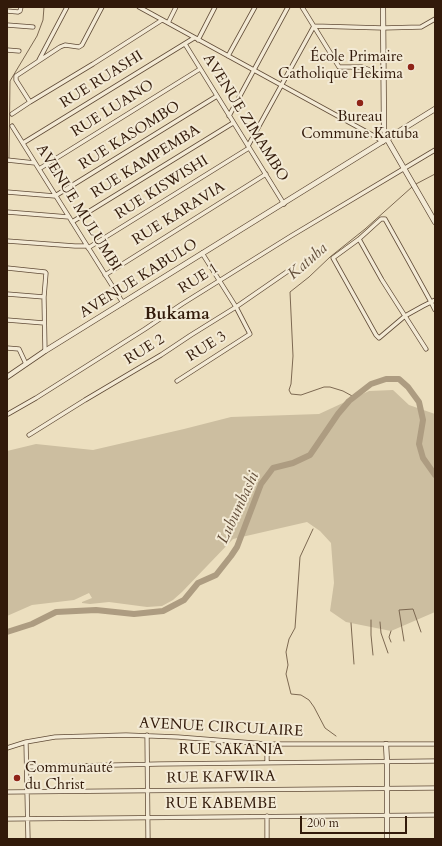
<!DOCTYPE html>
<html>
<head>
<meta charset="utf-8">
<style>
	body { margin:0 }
	#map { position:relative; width:442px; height:846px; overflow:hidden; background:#ecdfbf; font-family:Cardo,serif }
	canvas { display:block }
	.frame { position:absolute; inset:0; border:8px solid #321a0a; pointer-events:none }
	.scale { position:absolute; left:300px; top:816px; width:107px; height:18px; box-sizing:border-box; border:2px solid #321a0a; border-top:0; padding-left:5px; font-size:12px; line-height:14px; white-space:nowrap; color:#321a0a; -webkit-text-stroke:3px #f3ead5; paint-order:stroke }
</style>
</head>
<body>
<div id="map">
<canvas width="442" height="846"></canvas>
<div class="frame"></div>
<div class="scale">200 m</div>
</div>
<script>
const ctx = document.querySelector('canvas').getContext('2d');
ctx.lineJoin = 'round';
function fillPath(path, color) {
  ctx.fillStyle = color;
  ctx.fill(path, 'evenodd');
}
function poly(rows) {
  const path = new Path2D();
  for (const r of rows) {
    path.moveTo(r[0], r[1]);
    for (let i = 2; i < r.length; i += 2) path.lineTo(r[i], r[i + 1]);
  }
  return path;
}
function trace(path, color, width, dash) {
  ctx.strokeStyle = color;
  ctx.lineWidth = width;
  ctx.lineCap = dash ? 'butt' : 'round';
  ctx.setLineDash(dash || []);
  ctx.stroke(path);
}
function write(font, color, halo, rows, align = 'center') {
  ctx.font = font + ' Cardo,serif';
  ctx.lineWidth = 4;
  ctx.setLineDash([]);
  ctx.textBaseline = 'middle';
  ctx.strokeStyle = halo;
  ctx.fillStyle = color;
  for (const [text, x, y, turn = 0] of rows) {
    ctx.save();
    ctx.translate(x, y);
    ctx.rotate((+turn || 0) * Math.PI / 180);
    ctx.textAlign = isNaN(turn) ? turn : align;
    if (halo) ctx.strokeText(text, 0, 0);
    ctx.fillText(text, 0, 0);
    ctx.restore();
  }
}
const green = poly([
	[393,390,409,405,435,414,435,612,391,631,346,622,330,611,334,583,331,543,320,531,307,522,233,539,182,592,173,600,162,606,147,607,109,602,90,604,82,603,82,602,92,598,89,593,74,600,32,605,7,616,7,451,36,444,93,450,184,429,231,417,319,414,369,391]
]);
const stream = poly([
	[9,160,10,81,37,36,43,20,44,7],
	[416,184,435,174],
	[354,397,343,391,330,387,324,387,301,395,291,394,289,390,291,384,293,356,290,292,309,277,330,257,365,229,412,187],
	[313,529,300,557,295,628,289,639,286,652,288,665,286,674,291,694,301,695,309,700,314,707,325,728,336,736],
	[371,620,371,635,373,655],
	[380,622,381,633,388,653],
	[351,623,354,664],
	[404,641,399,610,413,609,421,632],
	[391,642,389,637,391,631]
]);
const river = poly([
	[7,632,32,624,56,612,96,610,134,614,163,611,184,600,198,583,216,575,231,556,237,547,261,484,273,468,293,463,310,455,338,414,349,401,371,384,386,379,399,379,408,387,419,402,423,420,419,444,423,458,435,475]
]);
const minor = poly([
	[139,7,376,137,383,142],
	[302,7,339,67,362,67,383,75],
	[7,11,18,12,20,11,21,7],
	[168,23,176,7],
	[7,25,33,27],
	[198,40,215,7],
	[185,44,284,204],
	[7,50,19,51],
	[228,56,255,7],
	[39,60,67,7],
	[30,102,16,80,16,76,60,47,65,45,79,47,82,45,102,7],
	[12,114,30,102,93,64,162,20],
	[229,116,288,7],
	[12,126,123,303],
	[23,143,194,38],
	[248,146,314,26,383,28,421,27,435,19],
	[7,160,35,163],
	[39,169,200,69],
	[7,192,55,196,217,96],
	[7,212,69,217],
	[72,222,233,123],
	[359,239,382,280,426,349],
	[7,241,75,246,87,246],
	[88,248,249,148],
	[7,268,45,272,46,273,44,297,45,351],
	[105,275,266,174],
	[7,294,44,297],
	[435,300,423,306,405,316,379,338,376,335,333,258,359,239,381,219,385,219,409,262,431,302,435,310],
	[7,320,44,323],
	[7,348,19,349,26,364],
	[177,381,250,334,236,307,202,253],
	[8,414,36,398,145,329,182,304,291,236,435,150],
	[29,435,85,400,161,355,191,335,236,307,291,269],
	[147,735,148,839],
	[26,742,28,839],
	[7,748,26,742,55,737,126,735,178,737,267,744,435,744],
	[267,763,267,744],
	[28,767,159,764,435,761],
	[7,792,435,788],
	[267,816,267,839],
	[7,819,435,815]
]);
const tertiary = poly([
	[383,7,384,130,387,139,435,222],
	[7,377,45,351,435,109],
	[386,744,387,762,387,839]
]);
const markers = [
	[411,67,4,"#8f2418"],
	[360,103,4,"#8f2418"],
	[17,778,4,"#8f2418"]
];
const poiNames = [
	["École Primaire",403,58],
	["Catholique Hekima",403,75],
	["Bureau",360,118,"center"],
	["Commune Katuba",360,135,"center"],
	["Communauté",25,769,"left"],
	["du Christ",25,786,"left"]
];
const streetNames = [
	["RUE RUASHI",102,80,-32],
	["RUE LUANO",113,109,-32],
	["AVENUE ZIMAMBO",245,118,58],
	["RUE KASOMBO",130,136,-32],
	["RUE KAMPEMBA",146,162,-32],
	["RUE KISWISHI",162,188,-32],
	["AVENUE MULUMBI",78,208,58],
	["RUE KARAVIA",179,214,-32],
	["AVENUE KABULO",139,279,-32],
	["RUE 1",199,279,-32],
	["RUE 3",207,347,-32],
	["RUE 2",145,350,-32],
	["AVENUE CIRCULAIRE",221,728,3],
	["RUE SAKANIA",231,751],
	["RUE KAFWIRA",221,778,-1],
	["RUE KABEMBE",221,805]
];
const waterNames = [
	["Katuba",308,262,-41],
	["Lubumbashi",239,508,-65]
];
const quarterNames = [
	["Bukama",177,315]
];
fillPath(green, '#ccbea0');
trace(stream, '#7c6851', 1);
trace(river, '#ad9c81', 6);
trace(minor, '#604b37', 5);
trace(tertiary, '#604b37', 6);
trace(minor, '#f3ead5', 3.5);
trace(tertiary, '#f3ead5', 4.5);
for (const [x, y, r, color] of markers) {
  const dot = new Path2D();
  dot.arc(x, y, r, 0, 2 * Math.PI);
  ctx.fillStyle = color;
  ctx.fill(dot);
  trace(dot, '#f3ead5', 1.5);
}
write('15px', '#321a0a', '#f3ead5', poiNames, 'right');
write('15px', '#321a0a', '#f3ead5', streetNames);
write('italic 16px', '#634e3a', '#f3ead5', waterNames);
write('bold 17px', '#321a0a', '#f3ead5', quarterNames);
</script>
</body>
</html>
